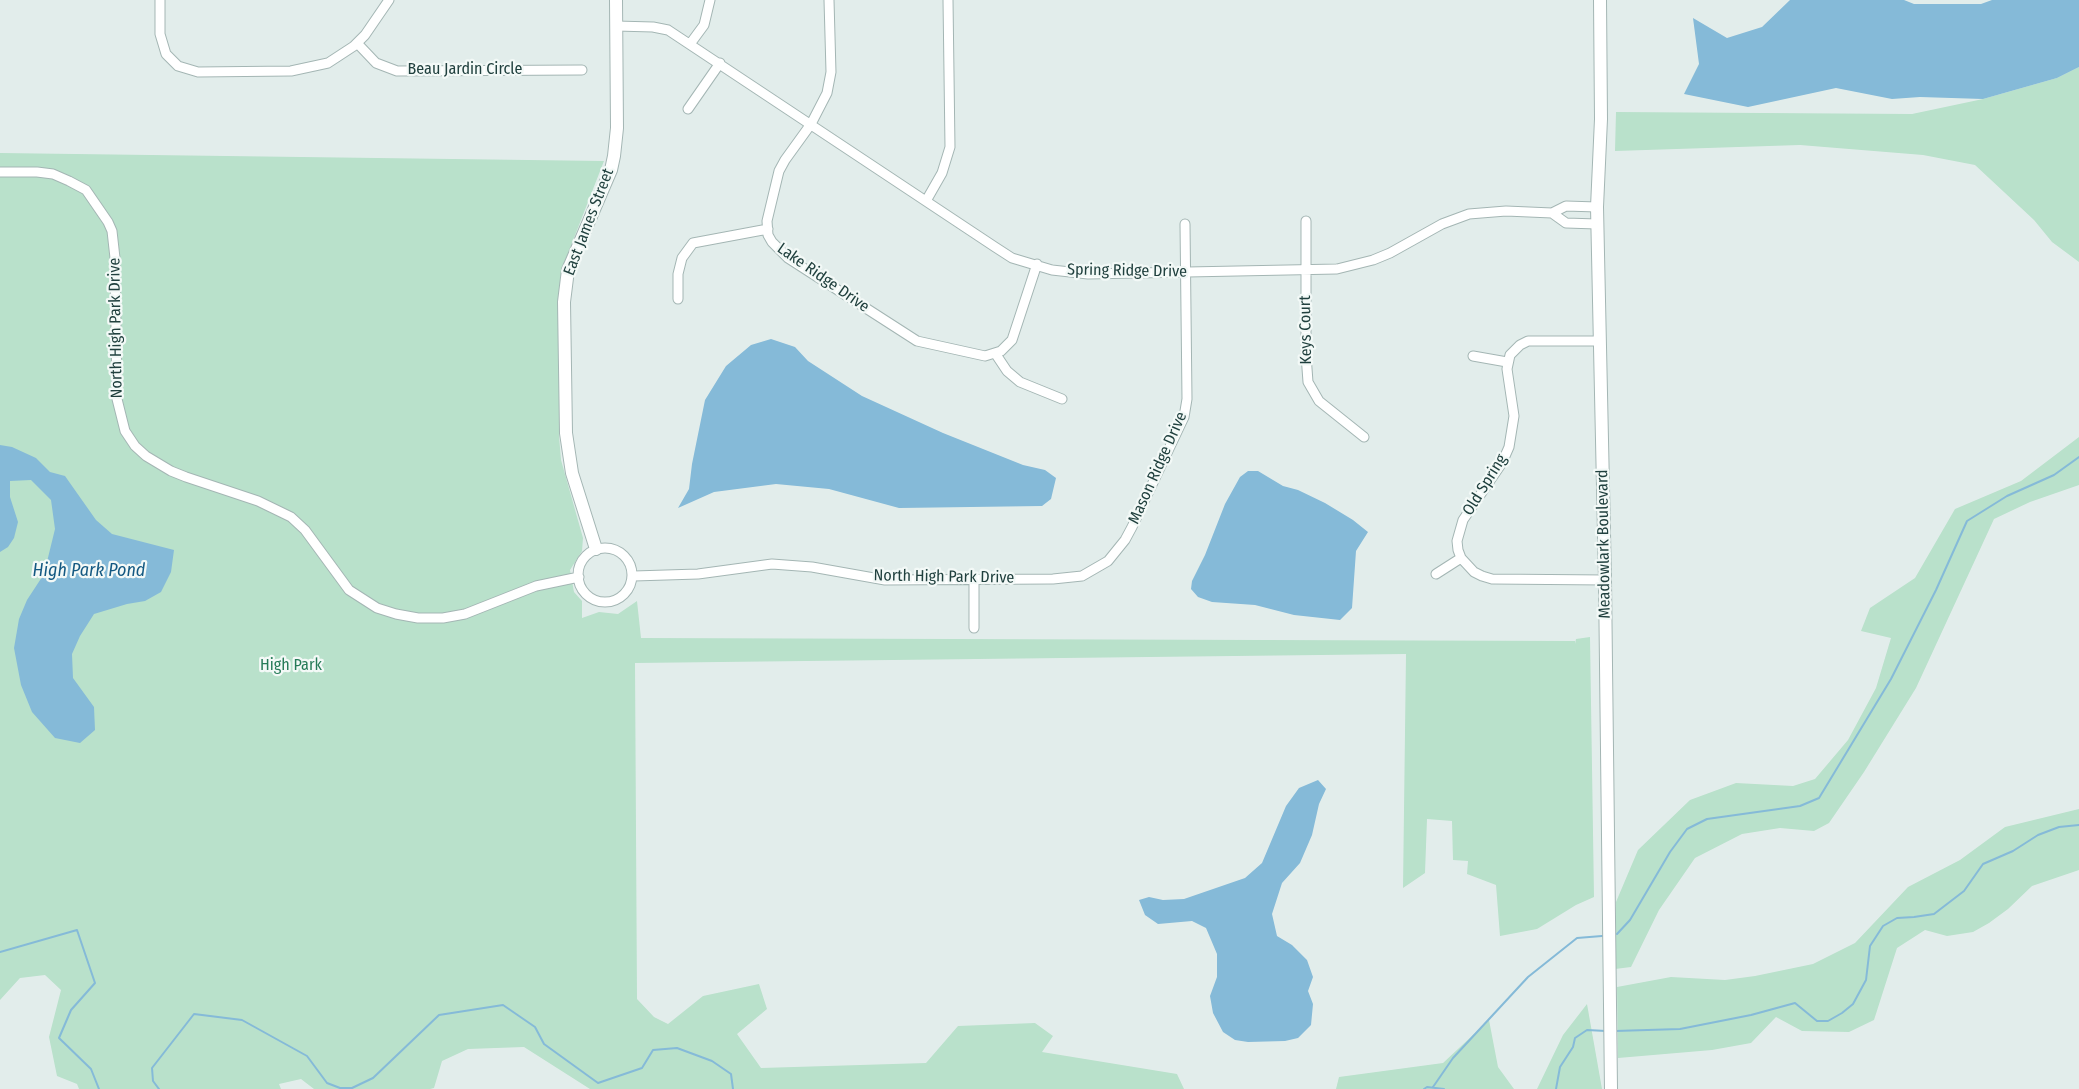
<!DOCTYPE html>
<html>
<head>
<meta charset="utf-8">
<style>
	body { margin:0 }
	canvas { display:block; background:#e2edeb }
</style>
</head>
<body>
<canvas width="2079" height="1089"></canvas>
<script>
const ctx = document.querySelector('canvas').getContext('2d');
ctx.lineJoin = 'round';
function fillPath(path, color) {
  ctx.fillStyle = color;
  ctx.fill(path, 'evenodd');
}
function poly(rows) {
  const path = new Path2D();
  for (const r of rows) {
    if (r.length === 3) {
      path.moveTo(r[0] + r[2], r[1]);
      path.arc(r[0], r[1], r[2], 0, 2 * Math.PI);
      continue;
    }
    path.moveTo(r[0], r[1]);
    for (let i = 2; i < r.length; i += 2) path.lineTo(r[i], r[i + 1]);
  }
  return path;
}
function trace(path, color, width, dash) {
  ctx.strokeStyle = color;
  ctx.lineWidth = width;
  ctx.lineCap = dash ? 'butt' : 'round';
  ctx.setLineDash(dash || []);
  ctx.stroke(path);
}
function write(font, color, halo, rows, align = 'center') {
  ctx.font = font + ' "Fira Sans Condensed",sans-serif';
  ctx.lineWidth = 4.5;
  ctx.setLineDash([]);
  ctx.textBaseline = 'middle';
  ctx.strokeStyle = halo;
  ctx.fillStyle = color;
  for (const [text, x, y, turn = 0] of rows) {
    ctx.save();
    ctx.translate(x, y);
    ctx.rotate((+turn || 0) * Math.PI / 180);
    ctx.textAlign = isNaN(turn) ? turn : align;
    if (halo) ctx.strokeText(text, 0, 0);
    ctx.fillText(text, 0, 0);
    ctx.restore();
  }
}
const green = poly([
	[2079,67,2079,262,2052,242,2034,220,1975,165,1923,155,1800,145,1615,151,1616,112,1912,114,1983,99,2057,78],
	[0,153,604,161,563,266,559,290,559,436,561,460,583,538,582,551,570,570,574,592,582,601,582,618,599,612,618,614,637,601,641,638,1575,641,1575,644,1576,639,1590,637,1594,897,1576,905,1537,929,1500,936,1496,885,1467,874,1468,861,1453,860,1452,821,1427,819,1425,873,1403,888,1406,654,635,663,637,999,654,1017,668,1024,703,996,759,984,767,1009,737,1034,761,1068,926,1063,958,1026,1035,1023,1053,1036,1042,1052,1177,1074,1184,1089,590,1089,524,1047,468,1049,442,1061,434,1088,430,1089,314,1089,301,1079,279,1084,281,1089,79,1089,77,1084,57,1076,49,1037,61,990,45,975,20,978,0,1000],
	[2079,437,2079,485,2030,502,1994,519,1916,688,1864,772,1829,823,1814,831,1780,828,1742,834,1695,858,1659,910,1631,967,1615,969,1616,902,1638,850,1690,800,1736,783,1793,786,1815,779,1848,740,1876,688,1891,638,1861,631,1870,608,1915,578,1955,509,2021,481],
	[2079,809,2079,870,2032,886,2008,909,1989,923,1973,932,1947,936,1925,930,1897,948,1874,1020,1849,1032,1802,1031,1776,1017,1751,1043,1712,1050,1618,1058,1617,987,1671,977,1725,980,1755,976,1813,964,1855,943,1908,887,1960,860,2005,827],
	[1587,1004,1602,1089,1537,1089,1563,1035],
	[1489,1020,1498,1067,1514,1089,1336,1089,1339,1077,1443,1063]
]);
const water = poly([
	[1790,0,1904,0,1914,4,1981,4,1992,0,2079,0,2079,67,2057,78,1983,99,1920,97,1892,99,1836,88,1748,107,1684,94,1699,64,1693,18,1727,38,1762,27],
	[771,339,795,347,808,361,862,396,943,433,1023,465,1045,470,1056,478,1051,499,1042,506,899,508,829,489,776,484,714,492,678,508,689,489,692,464,705,400,726,366,751,345],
	[0,445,12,447,36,458,50,472,65,476,96,520,112,534,174,550,171,572,161,592,145,601,127,604,94,614,80,636,72,654,73,678,94,707,95,730,80,743,55,738,32,712,21,685,14,648,19,619,27,600,44,574,55,529,51,500,31,480,10,481,10,497,18,522,14,538,8,547,0,552],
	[1248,471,1258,471,1283,486,1298,490,1325,503,1353,520,1368,532,1356,551,1352,608,1340,620,1294,615,1255,605,1212,602,1198,597,1191,589,1192,581,1205,555,1225,504,1240,477],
	[1318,780,1326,789,1319,804,1312,835,1300,863,1282,883,1272,914,1277,936,1292,945,1307,960,1313,977,1308,991,1313,1004,1311,1025,1298,1038,1285,1041,1248,1042,1235,1040,1223,1032,1213,1013,1210,996,1217,977,1217,954,1206,928,1192,921,1158,924,1145,915,1139,900,1149,897,1163,900,1184,899,1245,878,1262,863,1286,806,1299,788]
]);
const stream = poly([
	[1617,934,1630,920,1670,852,1687,829,1707,819,1800,806,1819,798,1891,679,1936,590,1967,521,2007,496,2054,475,2079,457],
	[0,952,77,930,95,983,71,1010,59,1038,91,1069,99,1089],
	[1615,1031,1680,1029,1751,1015,1795,1003,1817,1021,1828,1021,1842,1013,1853,1004,1866,980,1870,946,1883,926,1897,918,1914,917,1934,914,1964,891,1983,864,2013,851,2038,835,2059,827,2079,825],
	[1433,1087,1453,1058,1528,977,1577,938,1602,936],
	[159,1089,153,1081,152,1068,194,1014,242,1020,307,1056,327,1083,340,1088,352,1088,373,1078,439,1015,503,1005,535,1027,544,1044,598,1083,642,1068,653,1050,677,1048,712,1061,731,1074,733,1089],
	[1424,1089,1427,1087,1444,1089],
	[1556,1089,1560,1067,1573,1047,1575,1038,1587,1030,1606,1031]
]);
const minor = poly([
	[160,0,160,34,166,54,178,66,198,72,291,71,328,63,354,46,365,35,389,0],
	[829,0,831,72,827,93,811,124,785,160,779,171,767,221,768,235,772,242,788,258,917,341,985,356,1001,351,1012,340,1037,264],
	[616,26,653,27,668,30,995,247,1012,258,1052,270,1088,274,1337,269,1373,260,1390,253,1442,224,1469,214,1506,211,1552,213],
	[357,43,376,63,397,71,582,70],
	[690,44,704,25,710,0],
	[688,109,720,63],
	[0,172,37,172,53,174,69,181,86,190,108,222,112,231,115,258,117,399,125,431,135,446,146,456,171,471,186,477,258,501,291,517,305,530,349,590,377,608,396,614,418,618,443,618,465,614,536,586,579,577],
	[926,201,942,173,950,147,948,0],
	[1597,207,1566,206,1552,213,1566,223,1597,224],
	[1306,221,1306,355,1308,382,1319,401,1364,437],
	[678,299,678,274,682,258,693,243,768,229],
	[1600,341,1528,341,1520,345,1510,355,1507,369,1514,416,1509,447,1502,463,1463,520,1457,541,1458,550,1461,558,1474,572,1482,576,1492,579,1605,580],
	[995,353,1007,371,1020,382,1062,399],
	[1473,356,1507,362],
	[605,575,27],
	[1436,574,1461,558],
	[634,576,698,574,772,564,812,567,885,580,1053,579,1082,576,1108,561,1125,540,1132,527,1184,417,1187,399,1185,224],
	[974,628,974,579]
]);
const tertiary = poly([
	[1600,0,1601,119,1597,207,1605,580,1611,1089],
	[596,549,572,473,566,433,564,302,568,270,611,170,614,156,617,128,616,0]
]);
const streetNames = [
	["Beau Jardin Circle",465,70],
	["East James Street",589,222,-69],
	["Spring Ridge Drive",1127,271,1],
	["Lake Ridge Drive",823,278,35],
	["North High Park Drive",116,328,-91],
	["Keys Court",1306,330,-91],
	["Mason Ridge Drive",1158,468,-66],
	["Old Spring",1485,485,-58],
	["Meadowlark Boulevard",1604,544,-91],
	["North High Park Drive",944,577,1]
];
const parkNames = [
	["High Park",291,666]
];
const waterNames = [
	["High Park Pond",89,571]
];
fillPath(green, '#b9e1cb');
fillPath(water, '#85bad8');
trace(stream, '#85bad8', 2);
trace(minor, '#a4b6b4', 11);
trace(tertiary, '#a4b6b4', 14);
trace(minor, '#fff', 9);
trace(tertiary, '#fff', 12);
write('16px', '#20403e', '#f3f9f7', streetNames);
write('16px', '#267b58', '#f3f9f7', parkNames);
write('italic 18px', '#145982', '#f3f9f7', waterNames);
</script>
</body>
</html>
